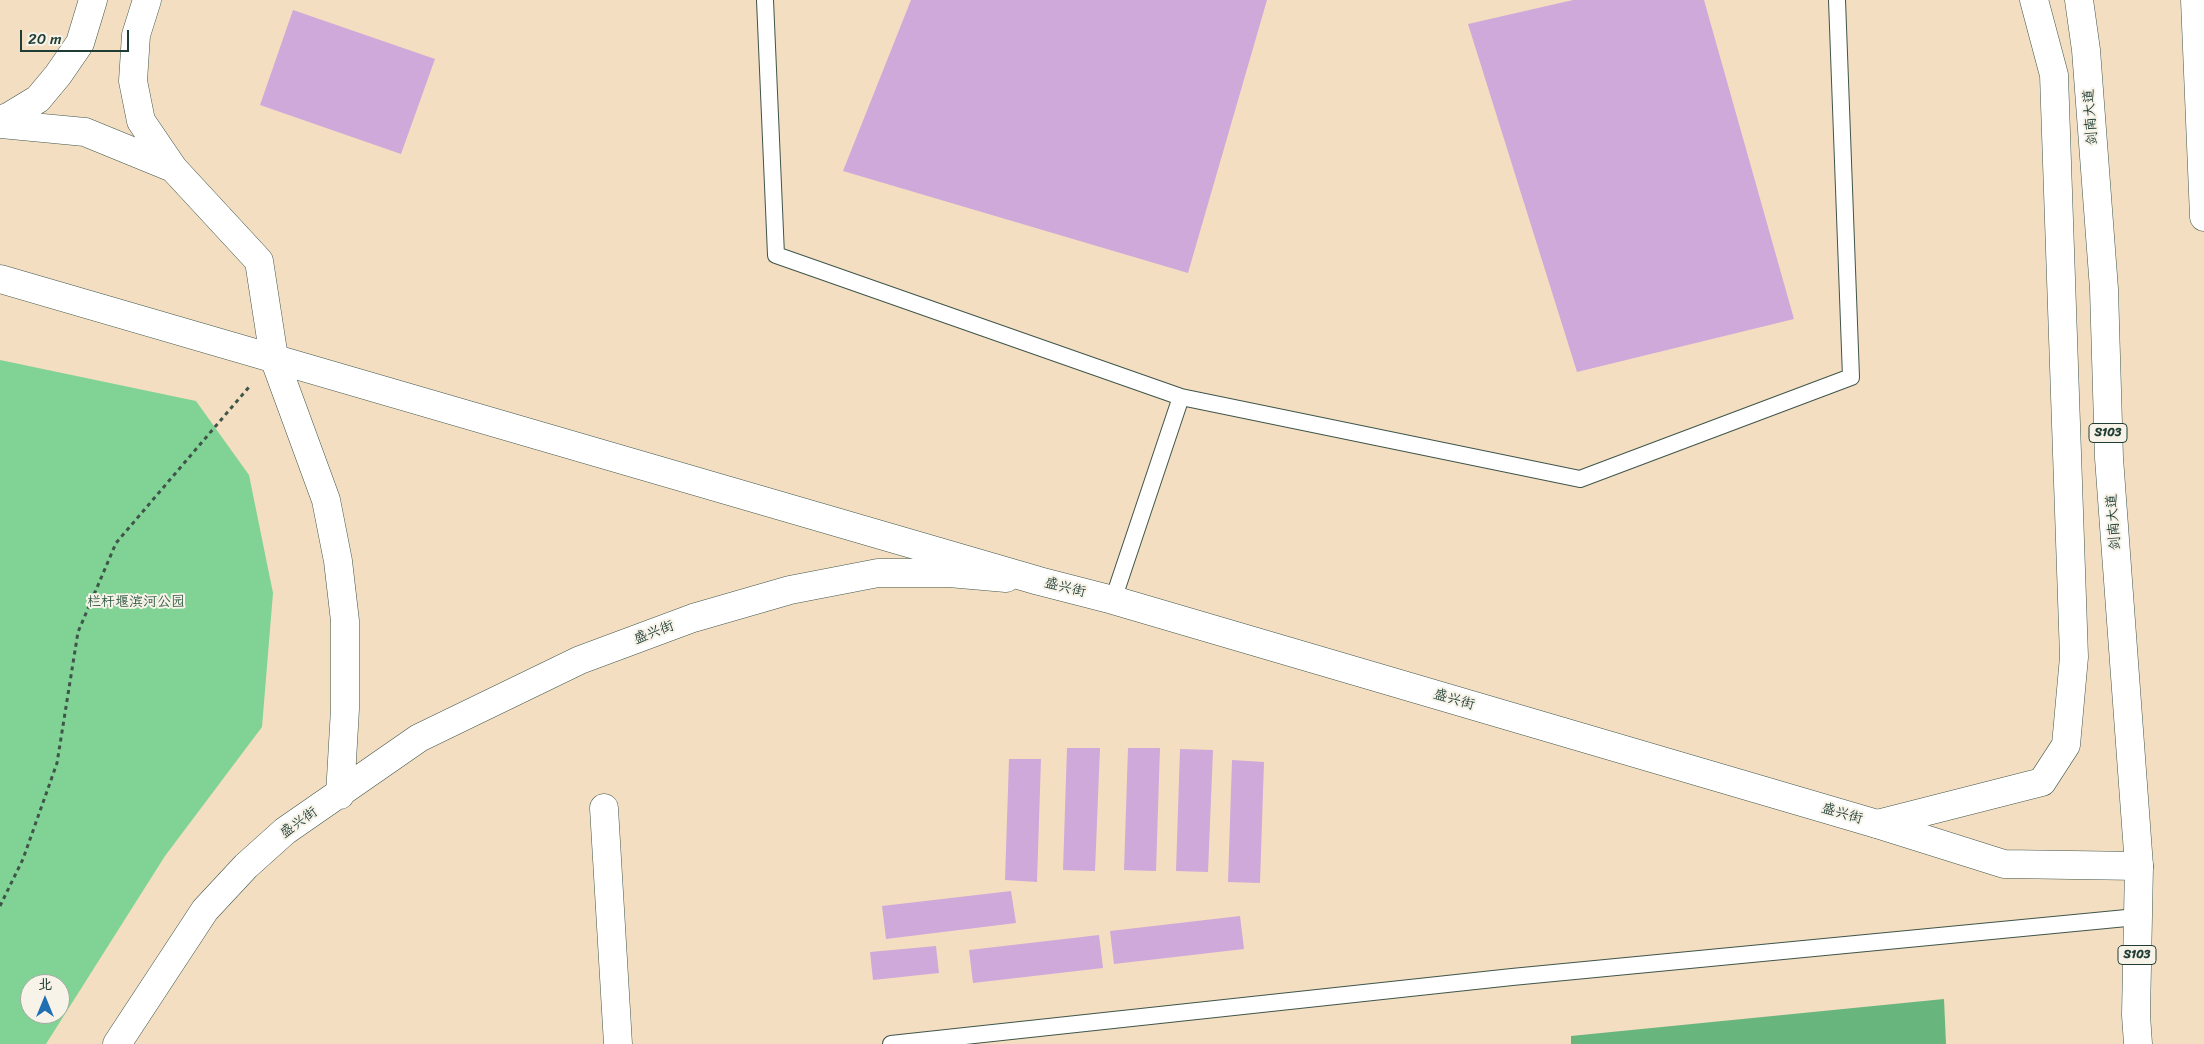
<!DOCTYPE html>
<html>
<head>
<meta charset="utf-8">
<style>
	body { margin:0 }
	#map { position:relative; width:2204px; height:1044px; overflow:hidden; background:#f4dec1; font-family:Sriracha,"LXGW WenKai TC",sans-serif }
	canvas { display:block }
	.north { position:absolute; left:20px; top:974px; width:50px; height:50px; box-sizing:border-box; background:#f7f3e8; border:1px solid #a1aaa0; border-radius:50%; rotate:0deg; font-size:14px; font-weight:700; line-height:20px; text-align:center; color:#1f3d34 }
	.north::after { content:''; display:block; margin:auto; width:18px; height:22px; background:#1f6fb2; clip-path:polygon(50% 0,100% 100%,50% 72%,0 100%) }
	.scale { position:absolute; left:20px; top:30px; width:109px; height:22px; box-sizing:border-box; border:2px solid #1f3d34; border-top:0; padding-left:6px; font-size:15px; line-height:18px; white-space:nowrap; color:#1f3d34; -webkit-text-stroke:4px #f7f3e8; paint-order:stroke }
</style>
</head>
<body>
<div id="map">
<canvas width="2204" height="1044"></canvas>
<div class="north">北</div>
<div class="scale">20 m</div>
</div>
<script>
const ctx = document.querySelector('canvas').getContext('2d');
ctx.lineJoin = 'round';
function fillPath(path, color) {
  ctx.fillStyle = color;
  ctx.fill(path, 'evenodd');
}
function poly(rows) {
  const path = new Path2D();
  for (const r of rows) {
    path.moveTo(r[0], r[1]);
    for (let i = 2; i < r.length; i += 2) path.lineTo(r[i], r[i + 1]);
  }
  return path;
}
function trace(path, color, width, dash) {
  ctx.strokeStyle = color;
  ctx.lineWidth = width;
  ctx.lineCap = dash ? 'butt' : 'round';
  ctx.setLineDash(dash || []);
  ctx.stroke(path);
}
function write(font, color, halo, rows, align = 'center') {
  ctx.font = font + ' Sriracha,"LXGW WenKai TC",sans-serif';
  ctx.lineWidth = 4;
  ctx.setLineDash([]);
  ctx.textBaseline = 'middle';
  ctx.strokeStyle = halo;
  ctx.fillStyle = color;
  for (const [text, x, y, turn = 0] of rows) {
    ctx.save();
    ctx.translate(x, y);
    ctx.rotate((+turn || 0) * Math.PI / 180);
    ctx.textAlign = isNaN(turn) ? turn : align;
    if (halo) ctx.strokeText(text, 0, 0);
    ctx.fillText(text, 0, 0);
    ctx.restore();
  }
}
const green = poly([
	[0,360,196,401,249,475,273,593,262,727,165,856,46,1044,0,1044],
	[30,984,60,984,60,1014,30,1014]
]);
const forest = poly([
	[1944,999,1946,1044,1571,1044,1571,1036]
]);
const building = poly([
	[911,0,1267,0,1188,273,843,171],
	[1573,0,1704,0,1794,319,1577,372,1468,24],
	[293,10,435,59,401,154,260,105],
	[1067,748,1100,748,1095,871,1063,870],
	[1128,748,1160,748,1156,871,1124,870],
	[1180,749,1213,750,1208,872,1176,871],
	[1009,759,1041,759,1037,882,1005,880],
	[1232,760,1264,762,1260,883,1228,882],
	[1011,891,1016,923,886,939,882,906],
	[1240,916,1244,949,1114,964,1110,931],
	[1099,935,1103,968,973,983,969,950],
	[936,946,939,973,873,980,870,952]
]);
const path = poly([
	[0,906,23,859,57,763,78,632,116,543,249,387]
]);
const service = poly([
	[765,0,776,255,1181,397,1580,479,1851,377,1837,0],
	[1113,600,1181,397],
	[891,1044,1512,977,2137,917]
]);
const minor = poly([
	[147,0,136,35,133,81,141,121,173,168],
	[0,120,10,116,38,99,58,75,80,43,93,0],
	[0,124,85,132,173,168,259,261,274,358,326,500,338,561,345,621,345,709,340,795],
	[604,808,618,1044],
	[1877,824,2042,782,2066,745,2074,657,2054,75,2034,0],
	[117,1044,205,910,246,866,285,831,419,738,580,660,693,618,790,590,878,573,949,573,1006,578]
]);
const tertiary = poly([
	[0,279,1039,581,1113,600,1877,824,2004,864,2139,866]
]);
const trunk = poly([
	[2079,0,2086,50,2104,289,2109,458,2139,866,2136,1015,2138,1044],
	[2195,0,2204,217]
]);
const shields = [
	[2108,433,38],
	[2137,955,38]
];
const shieldNames = [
	["S103",2108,433],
	["S103",2137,955]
];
const streetNames = [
	["剑南大道",2091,117,-94],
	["剑南大道",2114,522,-94],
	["盛兴街",1065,588,14],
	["盛兴街",654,633,-21],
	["盛兴街",1454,700,16],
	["盛兴街",1842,814,16],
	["盛兴街",299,823,-36]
];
const parkNames = [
	["栏杆堰滨河公园",136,602]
];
fillPath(green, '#81d395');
fillPath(forest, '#68b57e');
fillPath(building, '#cfa9d9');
trace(service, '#3f5549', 18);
trace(minor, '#3f5549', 29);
trace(tertiary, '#3f5549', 29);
trace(trunk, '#3f5549', 29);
trace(path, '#3f5549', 3, [4, 4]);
trace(service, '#fff', 16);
trace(minor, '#fff', 28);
trace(tertiary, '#fff', 28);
trace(trunk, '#fff', 28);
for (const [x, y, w] of shields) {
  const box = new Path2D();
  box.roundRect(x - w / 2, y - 9.5, w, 19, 4);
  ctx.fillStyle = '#f7f3e8';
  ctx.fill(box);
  trace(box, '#1f3d34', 1);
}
write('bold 12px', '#1f3d34', null, shieldNames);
write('14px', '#1f3d34', '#f7f3e8', streetNames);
write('14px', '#335b47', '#f7f3e8', parkNames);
</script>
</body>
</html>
